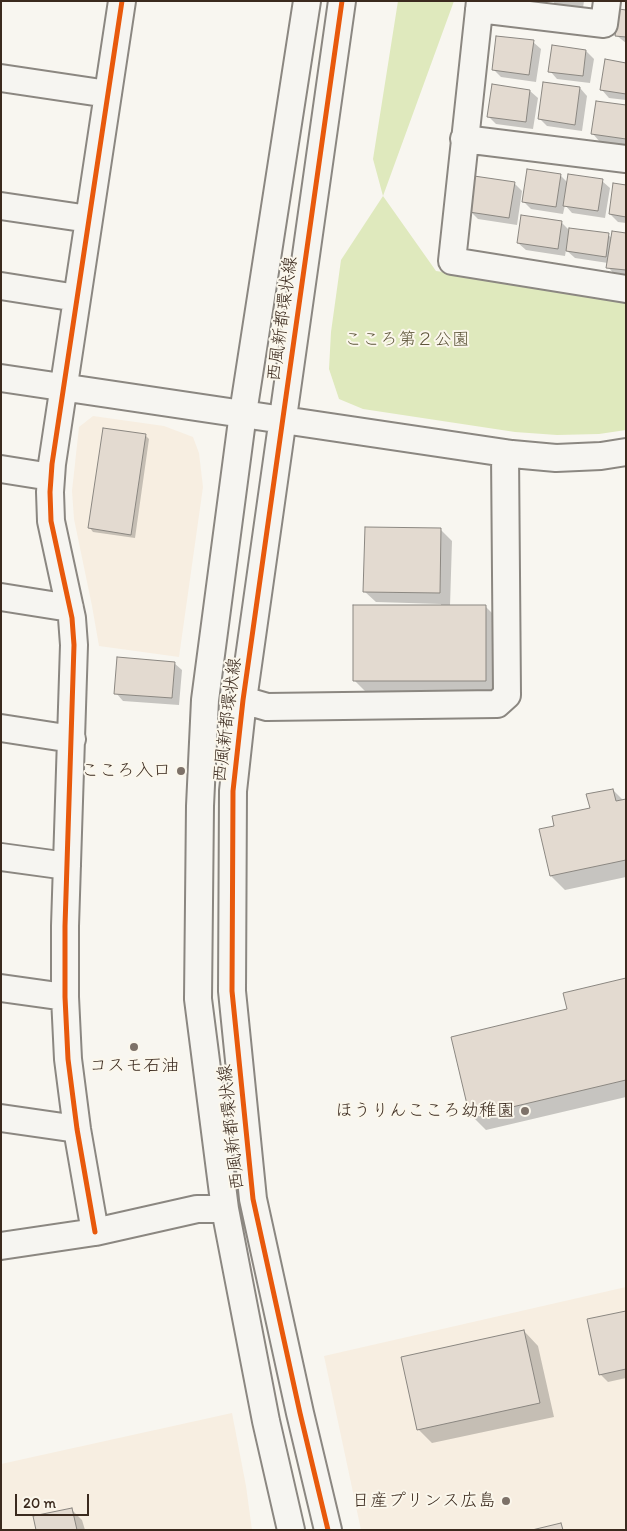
<!DOCTYPE html>
<html>
<head>
<meta charset="utf-8">
<style>
	body { margin:0 }
	#map { position:relative; width:627px; height:1531px; overflow:hidden; background:#f8f6f0; font-family:Itim,sans-serif }
	canvas { display:block }
	.frame { position:absolute; inset:0; border:2px solid #3b2a1e; pointer-events:none }
	.scale { position:absolute; left:15px; top:1494px; width:74px; height:22px; box-sizing:border-box; border:2px solid #3b2a1e; border-top:0; padding-left:6px; font-size:15px; line-height:18px; white-space:nowrap; color:#3b2a1e; -webkit-text-stroke:4px #fbf7ec; paint-order:stroke }
</style>
</head>
<body>
<div id="map">
<canvas width="627" height="1531"></canvas>
<div class="frame"></div>
<div class="scale">20 m</div>
</div>
<script>
const ctx = document.querySelector('canvas').getContext('2d');
ctx.lineJoin = 'round';
function fillPath(path, color) {
  ctx.fillStyle = color;
  ctx.fill(path, 'evenodd');
}
function poly(rows) {
  const path = new Path2D();
  for (const r of rows) {
    path.moveTo(r[0], r[1]);
    for (let i = 2; i < r.length; i += 2) path.lineTo(r[i], r[i + 1]);
  }
  return path;
}
function trace(path, color, width, dash) {
  ctx.strokeStyle = color;
  ctx.lineWidth = width;
  ctx.lineCap = dash ? 'butt' : 'round';
  ctx.setLineDash(dash || []);
  ctx.stroke(path);
}
function write(font, color, halo, rows, align = 'center') {
  ctx.font = font + ' Itim,"Klee One",sans-serif';
  ctx.lineWidth = 4;
  ctx.setLineDash([]);
  ctx.textBaseline = 'middle';
  ctx.strokeStyle = halo;
  ctx.fillStyle = color;
  for (const [text, x, y, turn = 0] of rows) {
    ctx.save();
    ctx.translate(x, y);
    ctx.rotate((+turn || 0) * Math.PI / 180);
    ctx.textAlign = isNaN(turn) ? turn : align;
    if (halo) ctx.strokeText(text, 0, 0);
    ctx.fillText(text, 0, 0);
    ctx.restore();
  }
}
const built = poly([
	[93,416,164,426,193,437,199,453,203,487,179,657,99,646,92,606,74,519,72,491,79,427],
	[626,1287,626,1530,361,1530,324,1356],
	[232,1413,246,1486,252,1530,1,1530,1,1464]
]);
const green = poly([
	[398,1,454,1,383,196,436,271,626,298,626,430,599,434,557,435,515,432,363,409,339,399,329,369,331,332,341,260,383,196,373,159]
]);
const shadow = poly([
	[515,1,547,1,546,7],
	[553,1,584,1,583,8,555,4],
	[626,11,626,43,616,35],
	[533,42,541,49,536,82,501,77,493,69],
	[553,46,586,51,594,59,590,83,557,79,550,71],
	[626,64,626,100,609,98,602,90],
	[580,88,587,96,582,131,547,126,539,118],
	[530,91,538,98,533,129,496,124,488,116],
	[626,106,626,145,600,142,593,134],
	[560,175,568,183,602,181,610,188,605,218,572,213,565,205,563,214,531,209,523,201],
	[514,183,522,191,517,225,478,219,470,211],
	[626,186,626,223,618,222,610,214],
	[562,223,570,231,608,235,612,238,626,235,626,276,615,275,608,267,608,263,575,258,566,250,565,256,526,250,518,243],
	[104,430,146,436,149,439,135,538,93,532,90,528],
	[441,530,452,541,450,606,485,606,499,620,499,694,368,694,354,680,441,606,441,604,376,602,364,591],
	[174,663,182,670,179,705,123,701,116,693],
	[613,790,624,801,626,801,626,877,565,890,551,876,555,827,591,809],
	[626,979,626,1097,486,1130,472,1116,568,1010],
	[626,1312,626,1378,608,1382,600,1374],
	[524,1331,538,1346,554,1417,432,1443,418,1429],
	[71,1509,82,1520,85,1530,37,1530]
]);
const building = poly([
	[619,9,626,10,626,37,615,36,619,9],
	[496,36,534,40,529,75,492,70,496,36],
	[552,45,586,50,583,76,548,72,552,45],
	[605,59,626,63,626,94,600,90,605,59],
	[543,82,580,87,575,125,538,119,543,82],
	[492,84,530,90,526,122,487,117,492,84],
	[596,101,626,105,626,139,591,134,596,101],
	[527,169,561,174,556,207,522,202,527,169],
	[568,174,603,179,598,211,563,206,568,174],
	[474,176,515,182,509,218,469,212,474,176],
	[613,183,626,185,626,217,609,214,613,183],
	[521,215,562,221,558,249,517,243,521,215],
	[569,228,609,233,606,257,566,251,569,228],
	[612,231,626,233,626,270,606,268,612,231],
	[103,428,146,434,131,535,88,528,103,428],
	[365,527,441,528,440,593,363,592,365,527],
	[353,605,486,605,486,681,353,681,353,605],
	[117,657,175,662,172,698,114,694,117,657],
	[613,789,616,801,626,799,626,860,550,876,539,829,554,826,552,816,590,808,586,794,613,789],
	[626,978,626,1080,470,1117,451,1037,567,1009,563,993,626,978],
	[626,1311,626,1369,599,1375,587,1319,626,1311],
	[524,1330,540,1403,417,1430,401,1357,524,1330],
	[72,1508,77,1530,36,1530,33,1516,72,1508],
	[561,1523,563,1530,532,1530,561,1523]
]);
const minor = poly([
	[480,1,452,261,626,289],
	[479,9,604,24,607,1],
	[1,78,108,94],
	[464,139,626,159],
	[1,206,89,219],
	[1,286,77,298],
	[1,378,512,454,556,458,601,456,626,452],
	[1,469,51,477],
	[1,597,70,608],
	[243,700,267,707,497,704,507,695,505,453],
	[1,728,72,739],
	[1,857,67,866],
	[1,988,65,997],
	[1,1118,77,1129],
	[95,1232,77,1129,68,1059,65,997,65,926,74,645,72,618,51,521,50,492,52,464,122,1],
	[1,1246,95,1232,197,1209,225,1209],
	[291,1530,266,1421,225,1209,198,999,200,806,205,700,243,413,307,1],
	[328,1530,300,1413,253,1199,232,991,233,791,243,700,342,1]
]);
const cycleway = poly([
	[95,1232,77,1129,68,1059,65,997,65,926,74,645,72,618,51,521,50,492,52,464,122,1],
	[328,1530,300,1413,253,1199,232,991,233,791,243,700,342,1]
]);
const markers = [
	[181,771,5,"#7d7168"],
	[134,1047,5,"#7d7168"],
	[525,1111,5,"#7d7168"],
	[506,1501,5,"#7d7168"]
];
const streetNames = [
	["西風新都環状線",283,319,-82],
	["西風新都環状線",228,720,-83],
	["西風新都環状線",232,1127,-96]
];
const parkNames = [
	["こころ第２公園",407,340]
];
const poiNames = [
	["こころ入口",171,771],
	["コスモ石油",134,1066,"center"],
	["ほうりんこころ幼稚園",515,1111],
	["日産プリンス広島",496,1501]
];
fillPath(built, '#f7eee1');
fillPath(green, '#dfe9bd');
fillPath(shadow, '#0003');
fillPath(building, '#e3dad0');
trace(building, '#8b8781', 1);
trace(minor, '#8b8781', 30);
trace(minor, '#f6f5f1', 26);
trace(cycleway, '#e8590c', 5);
for (const [x, y, r, color] of markers) {
  const dot = new Path2D();
  dot.arc(x, y, r, 0, 2 * Math.PI);
  ctx.fillStyle = color;
  ctx.fill(dot);
  trace(dot, '#fbf7ec', 2);
}
write('18px', '#3b2a1e', '#fbf7ec', streetNames);
write('18px', '#5f573c', '#fbf7ec', parkNames);
write('18px', '#3b2a1e', '#fbf7ec', poiNames, 'right');
</script>
</body>
</html>
